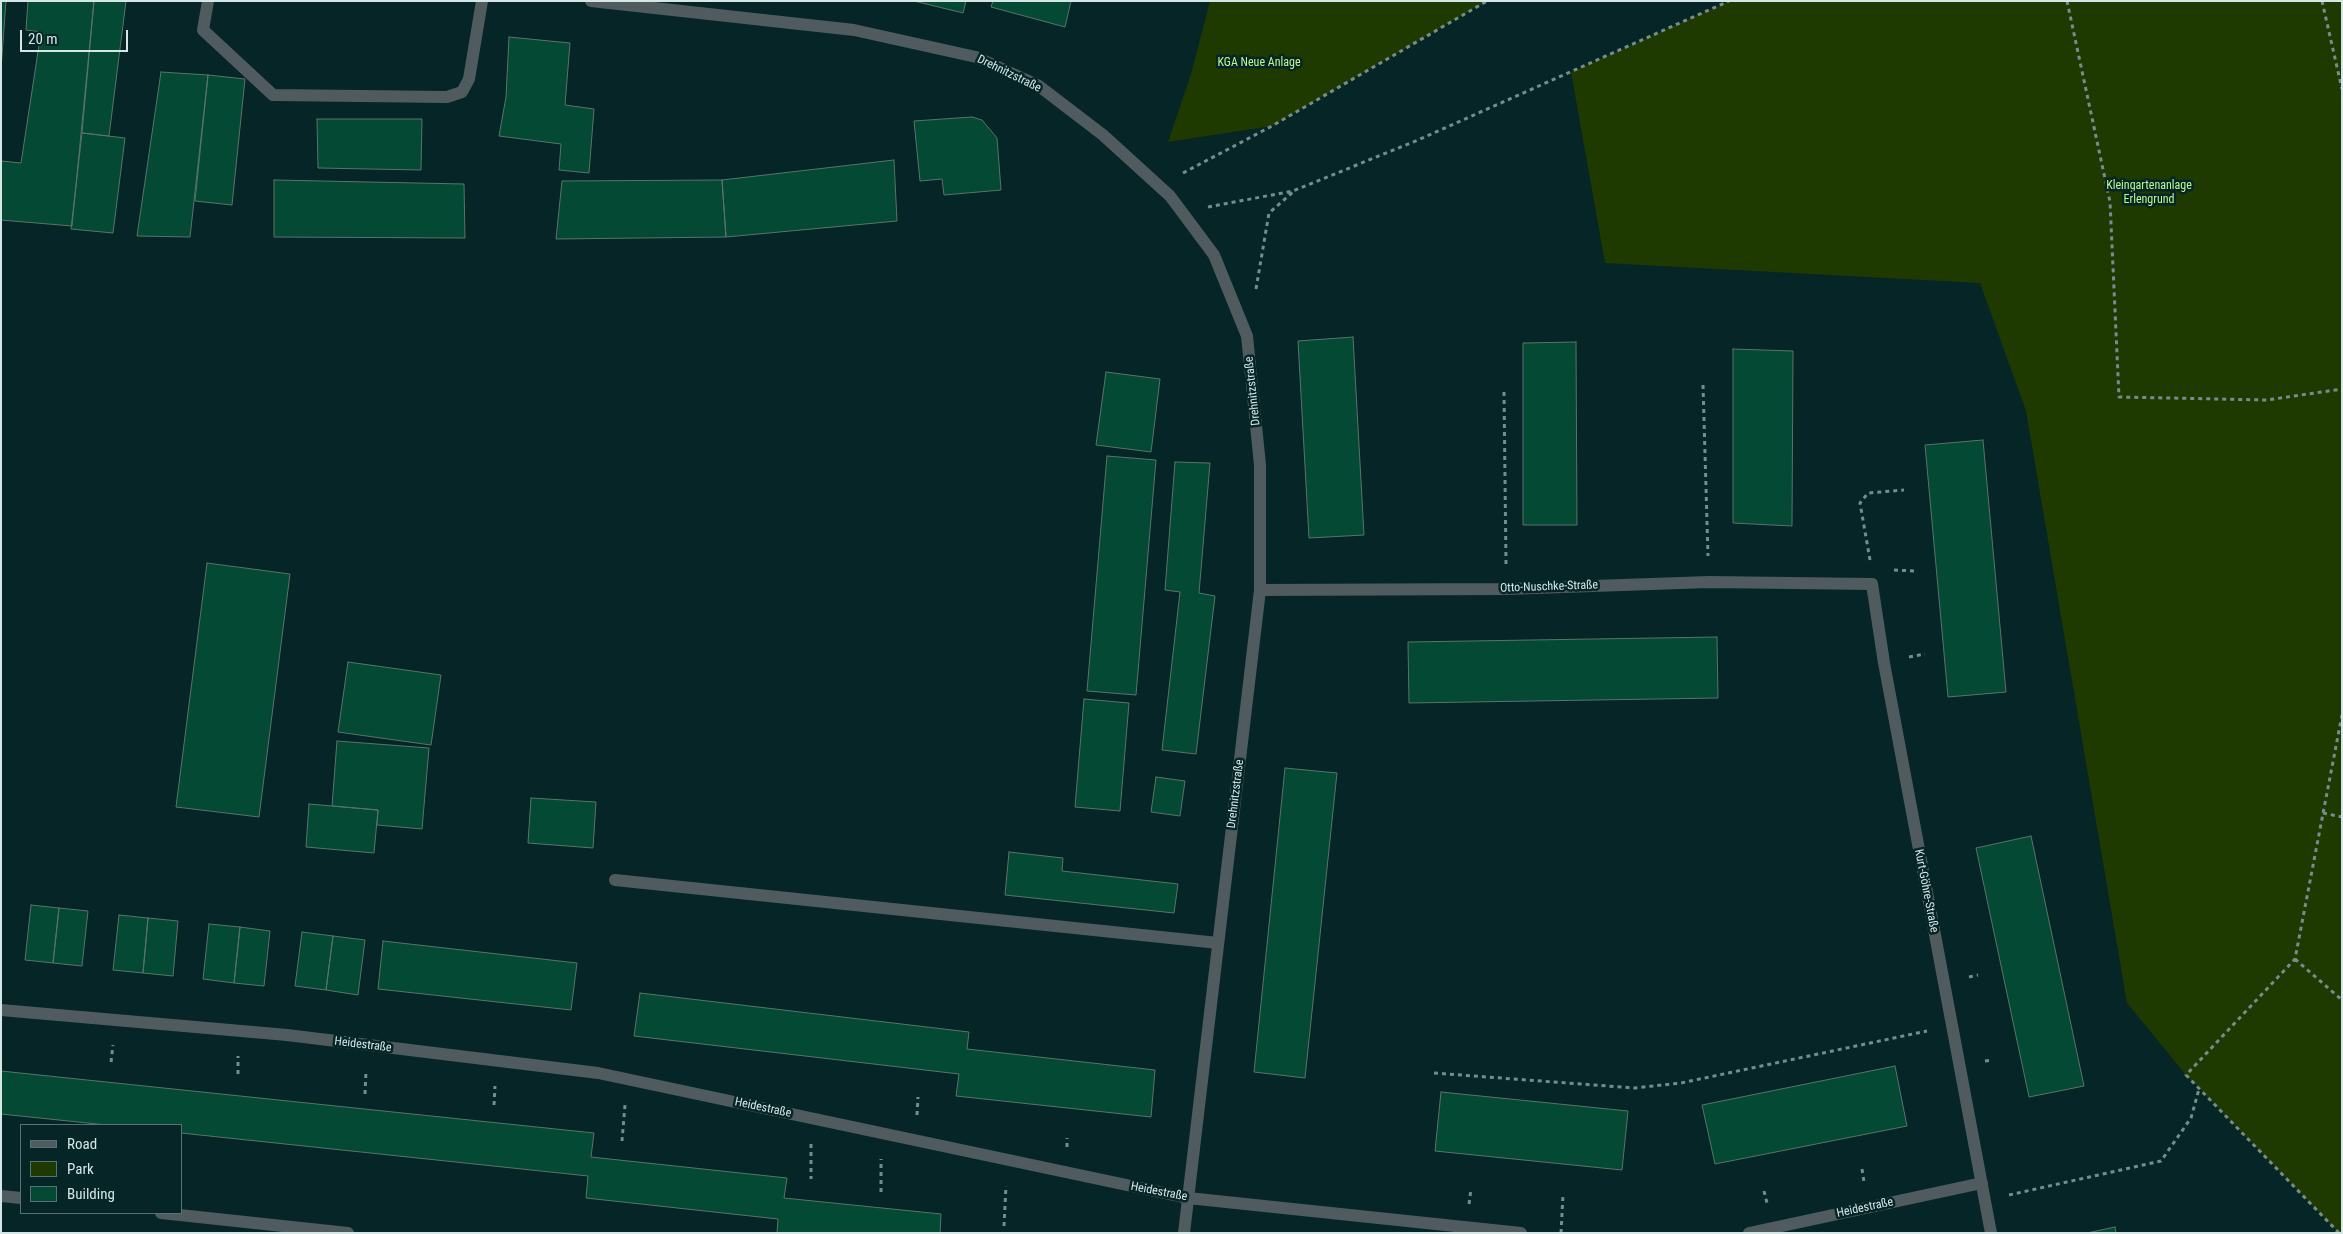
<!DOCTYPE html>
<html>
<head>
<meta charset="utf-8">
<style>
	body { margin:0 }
	#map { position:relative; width:2343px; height:1234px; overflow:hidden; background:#052526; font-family:"Roboto Condensed",sans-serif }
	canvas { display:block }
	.frame { position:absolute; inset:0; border:2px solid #d5e6e7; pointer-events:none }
	.legend { position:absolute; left:20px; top:1124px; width:162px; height:90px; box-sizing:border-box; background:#052526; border:1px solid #587273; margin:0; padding:6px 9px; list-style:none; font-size:15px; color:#d5e6e7 }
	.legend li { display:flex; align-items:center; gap:10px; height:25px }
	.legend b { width:25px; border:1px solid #587273 }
	.scale { position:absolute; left:20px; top:30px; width:108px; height:22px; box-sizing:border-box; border:2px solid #d5e6e7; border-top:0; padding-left:6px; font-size:15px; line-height:18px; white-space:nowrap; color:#d5e6e7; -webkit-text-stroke:4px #052526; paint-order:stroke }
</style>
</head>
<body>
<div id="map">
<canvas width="2343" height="1234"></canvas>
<div class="frame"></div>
<ul class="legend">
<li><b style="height:6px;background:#505b60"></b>Road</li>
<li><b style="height:14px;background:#1f3a01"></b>Park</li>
<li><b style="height:14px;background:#044934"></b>Building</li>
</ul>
<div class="scale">20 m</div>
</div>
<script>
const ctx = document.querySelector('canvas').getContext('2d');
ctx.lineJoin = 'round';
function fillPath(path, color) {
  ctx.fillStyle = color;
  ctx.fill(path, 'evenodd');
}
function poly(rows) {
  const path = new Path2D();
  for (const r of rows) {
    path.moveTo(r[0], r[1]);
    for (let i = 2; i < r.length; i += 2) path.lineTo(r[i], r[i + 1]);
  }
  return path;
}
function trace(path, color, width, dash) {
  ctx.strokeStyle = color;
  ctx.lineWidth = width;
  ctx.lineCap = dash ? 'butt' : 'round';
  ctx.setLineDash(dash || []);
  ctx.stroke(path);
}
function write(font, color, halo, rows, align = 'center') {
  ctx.font = font + ' "Roboto Condensed",sans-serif';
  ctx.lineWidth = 5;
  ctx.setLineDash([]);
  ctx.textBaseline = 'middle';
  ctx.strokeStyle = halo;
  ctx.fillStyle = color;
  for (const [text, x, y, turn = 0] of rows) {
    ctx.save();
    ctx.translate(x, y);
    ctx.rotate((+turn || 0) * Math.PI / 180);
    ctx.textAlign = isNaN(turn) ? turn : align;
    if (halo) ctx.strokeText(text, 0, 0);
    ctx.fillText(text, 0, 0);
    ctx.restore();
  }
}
const green = poly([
	[1210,1,1487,1,1272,126,1168,142,1191,74],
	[1729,1,2342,1,2342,1233,2339,1233,2186,1075,2127,1003,2026,411,1980,283,1605,263,1571,72]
]);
const building = poly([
	[1,1,6,1,1,69,1,1],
	[28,1,94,1,72,226,1,220,1,161,21,163,41,32,26,30,28,1],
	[94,1,126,1,109,136,82,133,94,1],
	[914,1,966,1,963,13,914,1],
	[993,1,1071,1,1065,27,991,7,993,1],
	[509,37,570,43,565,105,594,109,589,173,559,170,561,144,499,136,506,97,509,37],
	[161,72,208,75,190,237,137,236,161,72],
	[208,75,245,79,232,205,195,201,208,75],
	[972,117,982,120,997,138,1001,190,944,195,942,179,920,181,914,121,972,117],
	[317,119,422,119,421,170,318,168,317,119],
	[82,133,125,138,113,233,71,229,82,133],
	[894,160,897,221,726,237,722,180,894,160],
	[274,180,464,184,465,238,274,237,274,180],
	[722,180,726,237,556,239,562,181,722,180],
	[1353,337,1364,535,1309,538,1298,341,1353,337],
	[1576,342,1577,525,1523,525,1523,343,1576,342],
	[1733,349,1793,351,1792,526,1733,523,1733,349],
	[1106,372,1160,379,1151,452,1096,445,1106,372],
	[1983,440,2006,692,1948,697,1925,445,1983,440],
	[1107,456,1156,460,1136,695,1087,691,1107,456],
	[1175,462,1210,463,1199,593,1215,596,1196,754,1162,750,1180,592,1165,590,1175,462],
	[207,563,290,574,259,817,176,807,207,563],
	[1717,637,1718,698,1409,703,1408,642,1717,637],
	[348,662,441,675,431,745,338,732,348,662],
	[1084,699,1129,703,1120,811,1075,807,1084,699],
	[337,741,429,748,422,829,377,825,378,810,332,806,337,741],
	[1285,768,1337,773,1305,1078,1254,1072,1285,768],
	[1156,777,1185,781,1180,816,1151,812,1156,777],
	[531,798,596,802,593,848,528,843,531,798],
	[309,804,378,810,374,853,306,847,309,804],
	[2031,836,2084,1086,2029,1097,1976,848,2031,836],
	[1009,852,1063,858,1062,871,1178,884,1174,913,1005,895,1009,852],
	[31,905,59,908,53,963,25,960,31,905],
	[59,908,88,911,82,966,53,963,59,908],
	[119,915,148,918,143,973,113,970,119,915],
	[148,918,178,921,173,976,143,973,148,918],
	[209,924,240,927,234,983,203,979,209,924],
	[240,927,270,931,264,986,234,983,240,927],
	[302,932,333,936,326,990,295,986,302,932],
	[333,936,365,940,358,995,326,990,333,936],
	[383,941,577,963,571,1010,378,989,383,941],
	[640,993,969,1032,967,1049,1155,1070,1151,1117,956,1096,959,1074,634,1036,640,993],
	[1895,1066,1907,1126,1715,1164,1702,1105,1895,1066],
	[1,1071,594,1133,591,1157,787,1178,784,1198,941,1214,940,1233,777,1233,778,1219,586,1198,588,1176,181,1133,181,1125,107,1125,1,1114,1,1071],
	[1441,1092,1628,1111,1622,1170,1435,1151,1441,1092],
	[2115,1227,2116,1233,2087,1233,2115,1227]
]);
const path = poly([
	[2067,1,2110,202,2119,397,2267,400,2342,389],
	[2322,1,2342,89],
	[1183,173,1272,126,1487,1],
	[1208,207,1293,191,1418,140,1729,1],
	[1256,289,1269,213,1293,192],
	[1703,385,1708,556],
	[1504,392,1506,564],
	[1870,560,1860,503,1868,493,1904,490],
	[1894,570,1914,571],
	[1909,657,1925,654],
	[2323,813,2342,817],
	[2295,959,2342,1000],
	[1969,977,1978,975],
	[1985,1061,1993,1060],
	[111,1062,113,1045],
	[1434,1073,1634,1088,1681,1083,1927,1031],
	[238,1074,238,1056],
	[365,1094,366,1071],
	[494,1105,495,1086],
	[917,1115,918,1097],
	[622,1141,625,1105],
	[811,1144,811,1179],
	[1067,1147,1067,1138],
	[1862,1169,1864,1182],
	[1764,1191,1767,1203],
	[881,1192,881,1159],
	[2009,1195,2161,1161,2191,1118,2199,1089],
	[1469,1204,1471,1189],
	[1004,1226,1006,1186],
	[1561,1233,1563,1195],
	[2339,1233,2186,1075,2295,959,2342,715]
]);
const minor = poly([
	[208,1,203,30,273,95,447,97,462,92,469,79,482,1],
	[591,1,854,30,976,57,1039,86,1103,135,1170,196,1214,255,1247,336,1260,465,1260,590,1184,1233],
	[1260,590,1506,589,1709,582,1872,584,1884,663,1991,1233],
	[615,880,1218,943],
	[1,1010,287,1035,598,1073,1188,1198,1521,1233],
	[1,1196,21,1198],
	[161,1213,348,1233],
	[1749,1233,1982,1183]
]);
const parkNames = [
	["KGA Neue Anlage",1259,63],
	["Kleingartenanlage",2149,186],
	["Erlengrund",2149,200]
];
const streetNames = [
	["Drehnitzstraße",1009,74,26],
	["Drehnitzstraße",1253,391,-96],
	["Otto-Nuschke-Straße",1549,587,-2],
	["Drehnitzstraße",1236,794,-83],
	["Kurt-Göhre-Straße",1926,891,79],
	["Heidestraße",363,1045,7],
	["Heidestraße",763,1108,12],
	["Heidestraße",1159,1192,11],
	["Heidestraße",1865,1208,-12]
];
fillPath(green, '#1f3a01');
fillPath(building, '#044934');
trace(building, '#5a7468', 1);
trace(path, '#758d8e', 3, [4, 4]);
trace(minor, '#505b60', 12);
write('12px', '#bcf98c', '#052526', parkNames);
write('12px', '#d5e6e7', '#052526', streetNames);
</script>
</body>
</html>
